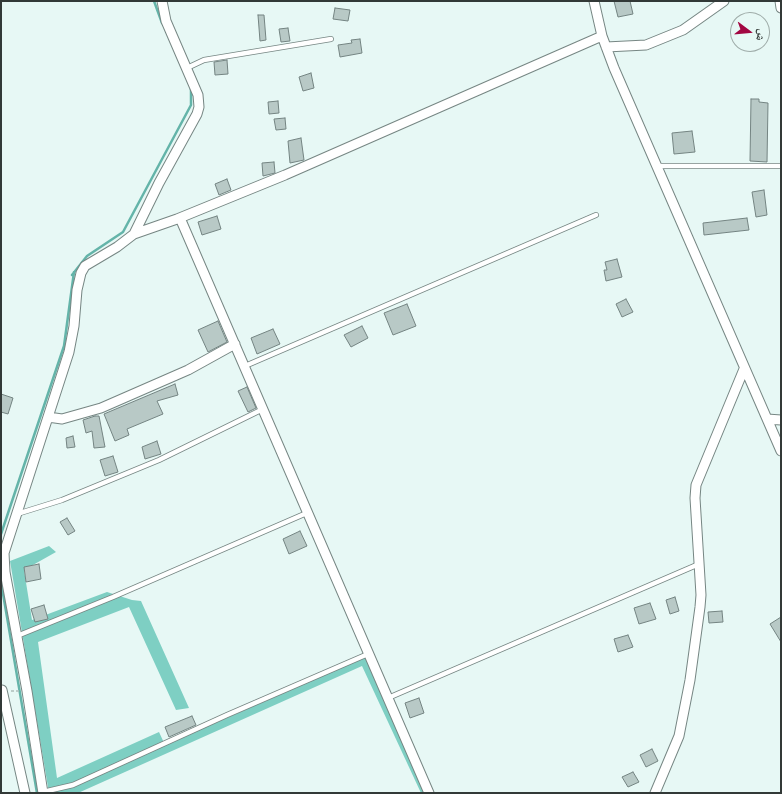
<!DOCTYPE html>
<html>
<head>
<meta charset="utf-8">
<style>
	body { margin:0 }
	#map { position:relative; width:782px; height:794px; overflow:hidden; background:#e7f8f5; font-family:Karla,"Noto Naskh Arabic",sans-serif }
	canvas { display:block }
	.frame { position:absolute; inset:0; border:2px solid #323937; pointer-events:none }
	.north { position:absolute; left:730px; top:12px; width:40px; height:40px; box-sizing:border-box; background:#e7f8f5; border:1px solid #9faca9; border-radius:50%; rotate:106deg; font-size:11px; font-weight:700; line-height:16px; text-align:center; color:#323937 }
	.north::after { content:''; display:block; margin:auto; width:14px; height:18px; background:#a20742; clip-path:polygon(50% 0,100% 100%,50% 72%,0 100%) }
</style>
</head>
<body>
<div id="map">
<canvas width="782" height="794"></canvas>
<div class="frame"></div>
<div class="north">ش</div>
</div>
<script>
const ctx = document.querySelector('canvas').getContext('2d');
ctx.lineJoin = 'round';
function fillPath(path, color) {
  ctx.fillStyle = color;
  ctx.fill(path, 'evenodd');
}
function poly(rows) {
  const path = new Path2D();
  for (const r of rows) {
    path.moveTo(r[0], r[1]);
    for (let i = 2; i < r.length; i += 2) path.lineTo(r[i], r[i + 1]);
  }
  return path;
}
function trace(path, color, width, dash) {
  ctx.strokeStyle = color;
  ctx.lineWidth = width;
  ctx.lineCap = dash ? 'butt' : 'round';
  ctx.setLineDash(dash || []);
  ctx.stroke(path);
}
const forest = poly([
	[49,546,56,552,24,570,32,620,107,592,132,600,141,601,189,708,176,710,129,607,38,642,57,778,159,732,165,745,368,656,429,793,421,793,362,666,78,793,49,793,10,561]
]);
const stream = poly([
	[154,1,162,23],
	[72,275,87,256,123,232,191,105,191,89],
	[1,534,64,346,74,272],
	[1,582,37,793]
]);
const building = poly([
	[614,1,630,1,633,14,618,17,614,1],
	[335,8,350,10,348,21,333,19,335,8],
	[258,15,264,15,266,40,260,41,258,15],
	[288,28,290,41,281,42,279,29,288,28],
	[360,39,362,53,340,57,338,45,352,43,351,40,360,39],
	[227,60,228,74,215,75,214,62,227,60],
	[311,73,314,88,303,91,299,77,311,73],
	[751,99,759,99,759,102,768,103,767,162,750,161,751,99],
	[278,101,279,113,269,114,268,102,278,101],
	[285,118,286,129,276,130,274,119,285,118],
	[692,131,695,152,674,154,672,133,692,131],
	[301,138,304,160,290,163,288,141,301,138],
	[274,162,275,173,263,176,262,163,274,162],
	[227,179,231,190,219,195,215,184,227,179],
	[764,190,767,215,756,217,752,192,764,190],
	[217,216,221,229,202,235,198,222,217,216],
	[747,218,749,230,704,235,703,223,747,218],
	[617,259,622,277,606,281,604,270,607,270,605,262,617,259],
	[626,299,633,312,622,317,616,304,626,299],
	[407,304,416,326,393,335,384,313,407,304],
	[218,321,227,342,208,352,198,330,218,321],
	[362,326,368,338,351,347,344,335,362,326],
	[273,329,280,344,257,354,251,338,273,329],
	[175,384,178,395,157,401,163,414,127,429,129,435,115,441,104,414,175,384],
	[247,387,256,408,248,412,238,391,247,387],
	[1,394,13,398,8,414,1,412,1,394],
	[95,416,99,416,105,447,94,448,92,431,86,433,83,420,95,416],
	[73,436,75,447,67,448,66,438,73,436],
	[157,441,161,454,145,459,142,447,157,441],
	[113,456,118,472,105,476,100,460,113,456],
	[67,518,75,531,68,535,60,522,67,518],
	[300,531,307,546,289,554,283,539,300,531],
	[39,564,41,579,26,582,24,567,39,564],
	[675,597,679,611,670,614,666,600,675,597],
	[650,603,656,619,639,624,634,608,650,603],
	[44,605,48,619,35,622,31,609,44,605],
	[722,611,723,622,709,623,708,612,722,611],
	[781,617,781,642,770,624,781,617],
	[628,635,633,647,618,652,614,639,628,635],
	[419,698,424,713,410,718,405,703,419,698],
	[192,716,196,725,169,737,165,727,192,716],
	[652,749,658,761,646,767,640,755,652,749],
	[633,772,639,782,628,787,622,777,633,772]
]);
const path = poly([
	[11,691,19,691]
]);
const service = poly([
	[187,68,204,60,331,39],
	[657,166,781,166],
	[245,366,596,215],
	[17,514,62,500,159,460,263,409],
	[17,636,113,597,309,512],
	[388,698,699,564],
	[43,792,73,785,227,715,368,654]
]);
const minor = poly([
	[594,1,602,36,614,68,781,451],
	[780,1,781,8],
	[606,47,646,45,683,30,724,1],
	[180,218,429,793],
	[134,234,159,183,197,114,199,107,198,95,166,21,162,1],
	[48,417,62,419,101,408,188,370,235,344],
	[767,419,781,420],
	[2,690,25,793],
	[43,793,27,691,5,572,4,553,69,352,74,326,77,290,81,273,85,266,117,247,134,234,177,219,285,175,602,36],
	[655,793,679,736,690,680,700,607,701,595,695,498,696,485,744,369]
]);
fillPath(forest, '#7ecfc3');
trace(stream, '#64b4a9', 2.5);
fillPath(building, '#b8c9c6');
trace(building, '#748482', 1);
trace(service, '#768683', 6);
trace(minor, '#768683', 11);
trace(path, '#afbdbb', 1.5, [3, 2]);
trace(service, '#fff', 4.5);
trace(minor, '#fff', 9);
</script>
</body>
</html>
